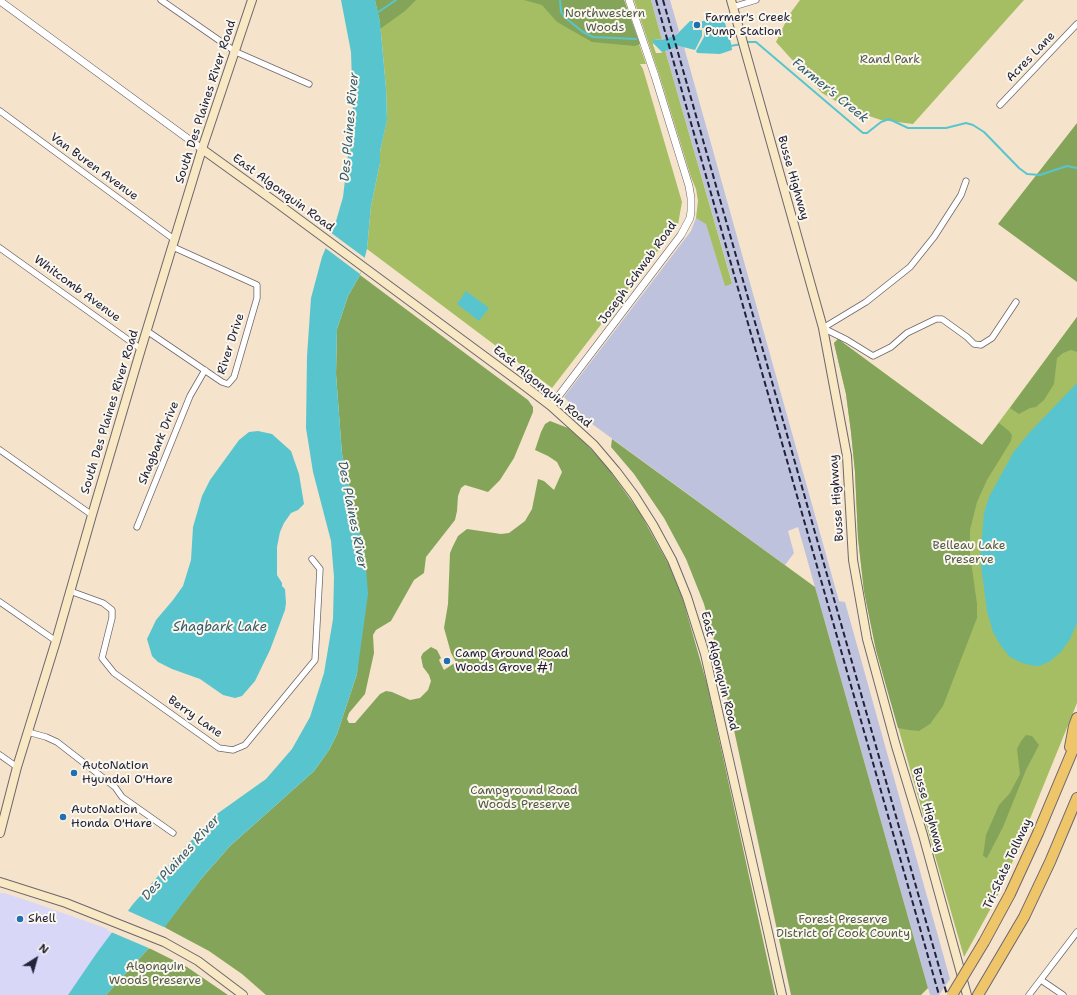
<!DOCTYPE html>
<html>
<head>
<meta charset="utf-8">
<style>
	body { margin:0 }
	#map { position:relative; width:1077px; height:995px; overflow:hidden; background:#f5e4cb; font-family:"Shantell Sans",sans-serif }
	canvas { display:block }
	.north { position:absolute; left:16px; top:939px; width:40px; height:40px; -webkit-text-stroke:3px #fbf7ec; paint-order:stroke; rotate:37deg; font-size:11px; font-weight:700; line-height:16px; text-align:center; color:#22223b }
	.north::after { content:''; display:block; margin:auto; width:14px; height:18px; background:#22223b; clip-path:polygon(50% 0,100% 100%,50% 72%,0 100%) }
</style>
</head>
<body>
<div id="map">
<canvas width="1077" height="995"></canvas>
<div class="north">N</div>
</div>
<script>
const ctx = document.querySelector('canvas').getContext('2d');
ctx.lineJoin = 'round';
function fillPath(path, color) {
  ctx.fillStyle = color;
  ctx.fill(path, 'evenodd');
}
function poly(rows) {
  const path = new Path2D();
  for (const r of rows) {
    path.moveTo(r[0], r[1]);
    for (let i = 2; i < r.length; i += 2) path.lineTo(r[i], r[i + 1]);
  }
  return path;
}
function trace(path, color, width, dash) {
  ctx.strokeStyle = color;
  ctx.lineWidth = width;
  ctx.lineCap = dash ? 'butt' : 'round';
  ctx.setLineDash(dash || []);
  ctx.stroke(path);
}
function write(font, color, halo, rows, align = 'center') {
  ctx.font = font + ' "Shantell Sans",sans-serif';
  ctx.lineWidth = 4;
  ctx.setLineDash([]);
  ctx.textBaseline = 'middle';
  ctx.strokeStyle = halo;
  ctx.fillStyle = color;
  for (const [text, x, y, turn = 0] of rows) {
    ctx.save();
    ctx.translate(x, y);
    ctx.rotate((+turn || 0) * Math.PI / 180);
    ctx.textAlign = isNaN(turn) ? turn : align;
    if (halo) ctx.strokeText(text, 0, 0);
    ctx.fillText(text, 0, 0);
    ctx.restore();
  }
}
const built = poly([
	[0,893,4,893,32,902,108,929,107,930,113,933,68,995,0,995]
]);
const industrial = poly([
	[651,0,670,0,679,31,676,35,662,40],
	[679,46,684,47,839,601,845,602,950,979,939,995,930,995,798,527,788,531,794,553,785,565,588,421,564,397,691,231,696,218,706,223,725,285,732,282,665,50]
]);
const green = poly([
	[375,0,624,0,646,64,640,64,643,69,682,202,680,213,678,225,552,388,367,249,371,206,380,163,380,152,387,119,386,88,380,22],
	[634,0,651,0,662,40,654,39,653,45,656,53,661,53,665,50,732,283,729,285,725,286,706,224,696,218,698,201,696,189,691,177,660,77],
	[800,0,1024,0,913,124,881,120,851,110,822,93,776,42,789,15],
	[1077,317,1077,703,1010,868,997,897,964,957,876,650,864,591,858,538,855,472,851,432,846,394,834,343,838,339,982,445]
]);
const forest = poly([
	[375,0,416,0,405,11,380,29,380,22],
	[524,0,624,0,640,44,635,46,592,42,557,22,542,5],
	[1077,123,1077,282,998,224],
	[360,275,528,400,533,407,533,412,514,458,500,480,488,492,465,485,461,488,458,496,457,511,455,520,426,557,424,573,414,580,391,621,376,630,373,635,374,653,365,694,349,713,347,719,349,723,355,723,380,694,386,691,392,692,410,700,420,698,428,690,431,681,429,675,423,667,421,657,423,653,431,647,437,650,441,658,439,660,444,670,456,662,451,653,444,628,448,604,450,553,453,546,458,536,467,529,501,534,509,533,525,521,532,509,538,479,544,481,554,490,562,472,557,462,548,456,535,450,541,432,545,424,550,421,568,428,584,442,605,464,640,513,669,565,683,600,707,684,775,995,266,995,242,974,209,951,164,927,201,879,230,846,314,771,329,750,337,734,357,674,365,555,342,454,336,374,337,329,348,296],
	[1077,317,1077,352,1071,350,1063,353,1057,358,1054,384,1044,400,1036,407,1030,408,1019,414,1010,408],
	[838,339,982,445,999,423,1009,431,1012,435,1011,441,987,480,977,502,970,530,970,554,977,604,977,618,943,706,930,724,919,731,909,730,898,728,876,650,864,591,858,538,855,472,851,432,846,394,834,343],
	[612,439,815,587,928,988,921,995,791,995,717,651,704,604,686,559,664,518,634,474,611,447],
	[1026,735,1032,736,1039,745,1026,770,1003,827,987,858,983,856,986,835,999,805,1010,793,1020,774,1017,749,1021,741],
	[149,948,187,967,228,995,106,995]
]);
const water = poly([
	[341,0,375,0,380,22,386,88,387,120,380,152,380,163,371,206,367,249,360,275,348,296,337,329,336,374,342,454,365,555,368,594,357,674,337,734,329,750,314,771,230,846,201,879,149,948,106,995,68,995,96,954,133,904,159,875,214,816,266,779,292,749,310,717,324,673,333,619,334,577,331,541,313,472,306,428,307,356,311,298,322,257,334,228,343,197,353,113,351,52],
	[721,20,725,23,731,43,732,50,720,54,697,53,696,51,704,37,704,28,702,28,702,21],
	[690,21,693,21,693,30,702,30,702,36,695,50,679,46,662,52,653,43,653,39,662,40,676,35],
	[466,291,489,308,479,321,457,304],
	[1077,383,1077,623,1070,639,1061,652,1049,662,1039,666,1029,665,1020,662,1010,657,1001,646,993,632,987,611,980,558,984,513,989,497,1013,453,1030,432],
	[258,431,272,434,291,451,299,474,304,504,298,510,291,513,284,523,280,532,277,547,277,575,282,583,282,586,285,589,286,603,285,610,270,650,255,681,242,696,235,698,223,695,200,679,172,669,158,662,152,656,147,639,156,620,173,600,183,586,191,560,193,527,202,496,210,480,239,440,249,432]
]);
const pier = poly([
	[330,232,365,258,360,274,324,247],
	[126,910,166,928,151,949,111,932]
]);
const stream = poly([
	[560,0,561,12,568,20,583,32,593,37,636,39],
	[377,13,396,0],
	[746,42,756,42,863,133,867,133,881,122,889,119,908,128,946,128,966,123,973,125,984,132,1019,168,1027,174,1040,175,1067,166,1077,168],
	[730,46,742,44]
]);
const minor = poly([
	[161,0,236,52,309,84],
	[733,7,756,0],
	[1000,105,1077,24],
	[0,111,175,240],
	[0,248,141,349],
	[823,328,847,340,873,356,891,347,907,333,936,319,942,319,967,337,974,344,981,345,992,338,1016,302],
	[823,328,866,302,910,267,934,237,961,195,966,181],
	[147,331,222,382,228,384,234,377,257,298,257,285,173,247],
	[0,450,92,515],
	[137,527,190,396,205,370],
	[70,591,103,603,112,610,112,618,102,658,114,673,219,748,233,750,245,745,315,660,320,569,312,559],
	[0,602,56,641],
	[28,732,46,737,57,742,115,787,122,797,173,833],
	[0,755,17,767],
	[1041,980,1063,995],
	[1029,995,1077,932]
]);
const tertiary = poly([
	[0,1,202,149],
	[551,406,681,235,690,218,691,211,691,198,689,186,655,76,629,0]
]);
const secondary = poly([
	[731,0,823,328,847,456,853,560,867,639,896,746,923,835,967,995],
	[202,149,277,203,522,384,551,406,594,445,616,471,634,495,653,525,672,560,687,597,705,654,766,923,782,995],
	[0,833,17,767,56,641,92,515,141,349,202,149,252,0],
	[0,882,66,903,164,942,198,961,243,995]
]);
const motorway = poly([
	[1070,747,1074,726,1077,718],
	[984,942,1010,894,1038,833,1077,740],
	[978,995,1024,917,1050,862,1077,798]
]);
const rail = poly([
	[656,0,939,995],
	[663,0,947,995]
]);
const motorwayBridge = poly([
	[952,995,984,942]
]);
const markers = [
	[697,25,4,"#1f6fb2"],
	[447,661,4,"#1f6fb2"],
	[74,773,4,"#1f6fb2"],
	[63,817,4,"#1f6fb2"],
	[20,919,4,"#1f6fb2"]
];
const parkNames = [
	["Northwestern",605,14],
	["Woods",605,28],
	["Rand Park",890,60],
	["Belleau Lake",969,546],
	["Preserve",969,560],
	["Campground Road",524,791],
	["Woods Preserve",524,805],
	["Forest Preserve",843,920],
	["District of Cook County",843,934],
	["Algonquin",155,967],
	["Woods Preserve",155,981]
];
const poiNames = [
	["Farmer's Creek",705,18],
	["Pump Station",705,32],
	["Camp Ground Road",455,654],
	["Woods Grove #1",455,668],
	["AutoNation",82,766],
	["Hyundai O'Hare",82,780],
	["AutoNation",71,810],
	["Honda O'Hare",71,824],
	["Shell",28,919]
];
const streetNames = [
	["Acres Lane",1031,57,-46],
	["South Des Plaines River Road",206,102,-72],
	["Van Buren Avenue",94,167,36],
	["Busse Highway",793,178,74],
	["East Algonquin Road",283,193,36],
	["Joseph Schwab Road",638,273,-54],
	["Whitcomb Avenue",77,289,36],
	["River Drive",231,344,-72],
	["East Algonquin Road",542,387,39],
	["South Des Plaines River Road",110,412,-73],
	["Shagbark Drive",159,443,-68],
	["Busse Highway",837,498,-94],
	["East Algonquin Road",719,671,76],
	["Berry Lane",195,717,35],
	["Busse Highway",928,810,74],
	["Tri-State Tollway",1008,864,-65]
];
const waterNames = [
	["Farmer's Creek",830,91,39],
	["Des Plaines River",350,127,-85],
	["Des Plaines River",352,515,79],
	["Shagbark Lake",220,628],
	["Des Plaines River",181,858,-48]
];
fillPath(built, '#d8d7f8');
fillPath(industrial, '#bfc2dd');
fillPath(green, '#a5be63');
fillPath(forest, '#84a559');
fillPath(water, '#58c5ce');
fillPath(pier, '#f5e4cb');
trace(stream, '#58c5ce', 2);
trace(minor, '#6c666d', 7);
trace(tertiary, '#6c666d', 8);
trace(secondary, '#6c666d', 10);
trace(motorway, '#6c666d', 12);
trace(minor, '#fff', 5.5);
trace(tertiary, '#fff', 7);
trace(secondary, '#f8e8c3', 8);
trace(motorway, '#eec569', 10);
trace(rail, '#22223b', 2, [6, 3]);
trace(motorwayBridge, '#6c666d', 12, []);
trace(motorwayBridge, '#eec569', 10);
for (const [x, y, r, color] of markers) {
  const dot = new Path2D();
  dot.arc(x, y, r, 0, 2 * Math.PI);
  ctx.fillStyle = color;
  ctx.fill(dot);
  trace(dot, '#fbf7ec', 1.5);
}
write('12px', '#505949', '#fbf7ec', parkNames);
write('12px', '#22223b', '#fbf7ec', poiNames, 'left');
write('12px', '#22223b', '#fbf7ec', streetNames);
write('italic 13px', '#355b6e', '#fbf7ec', waterNames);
</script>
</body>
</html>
